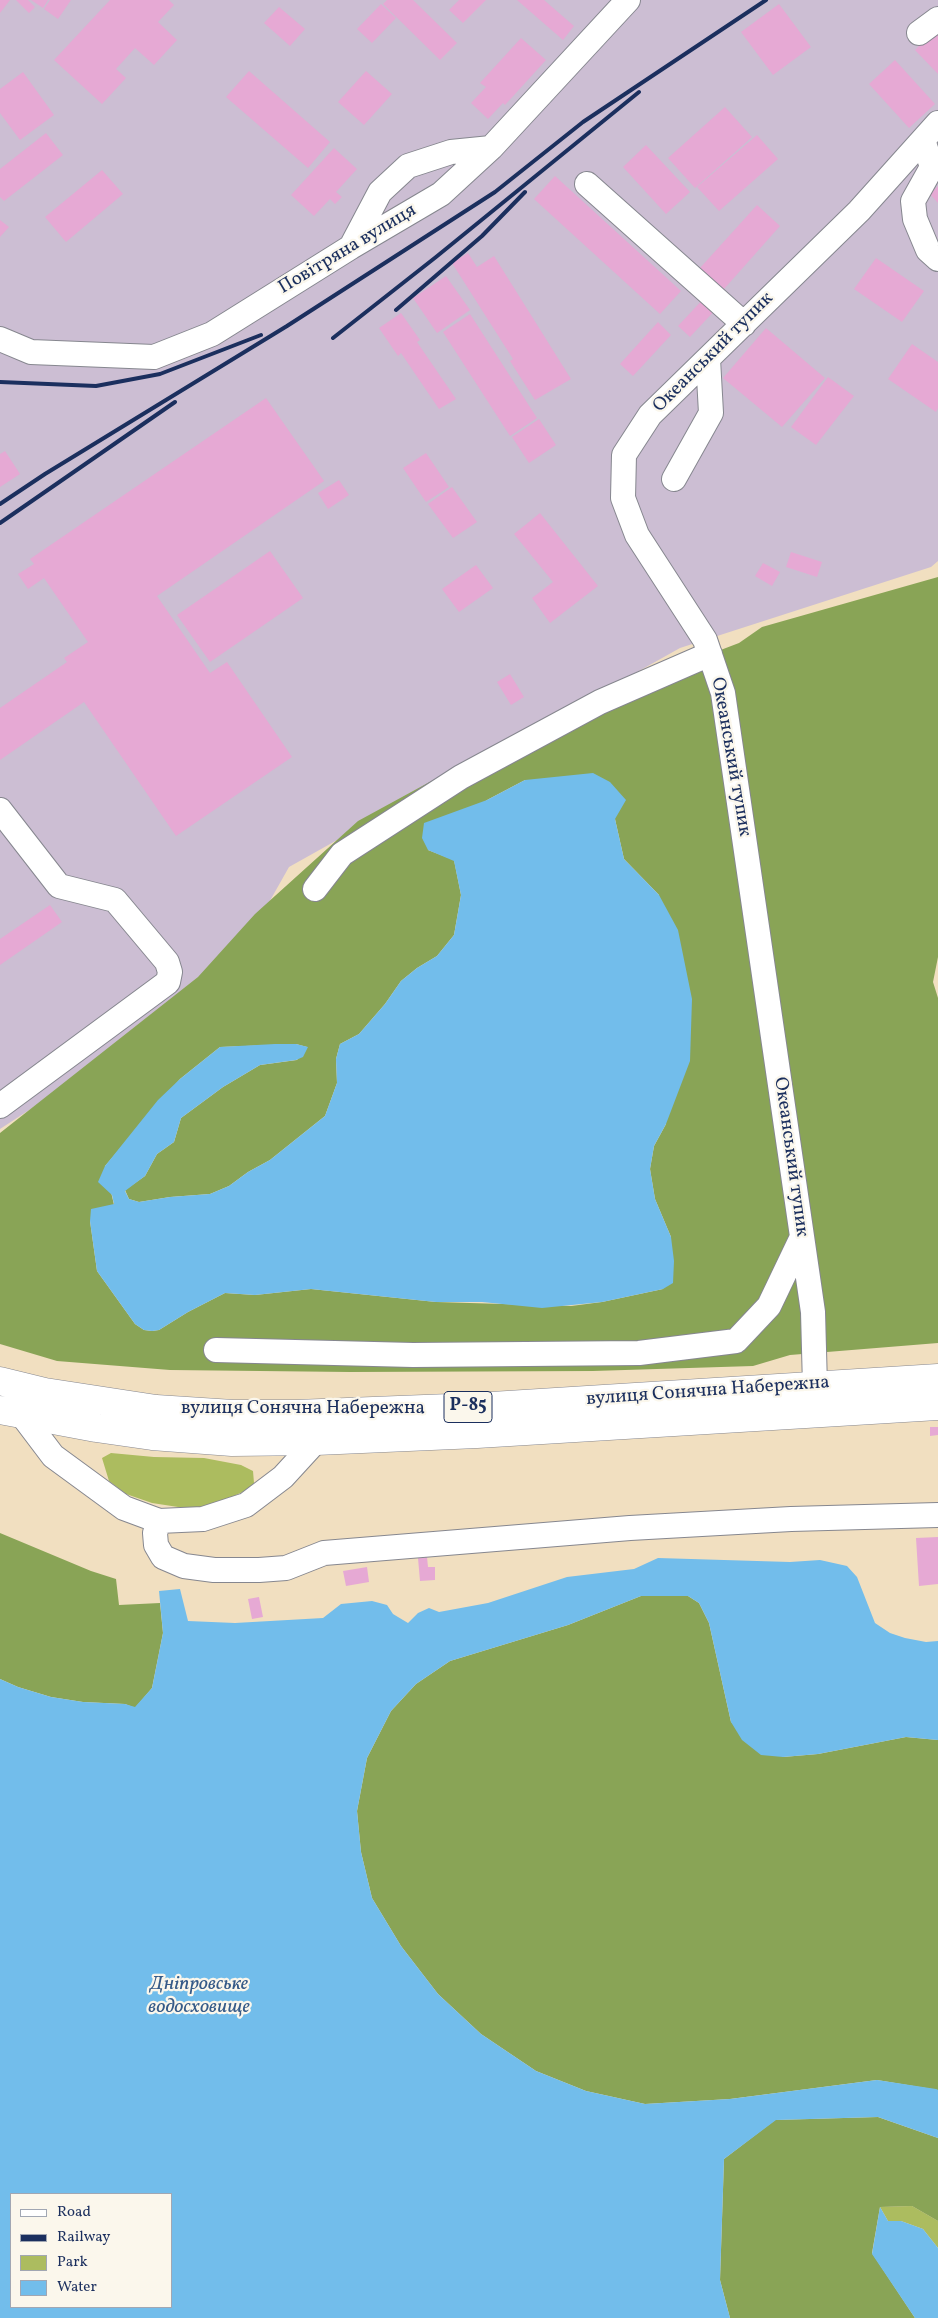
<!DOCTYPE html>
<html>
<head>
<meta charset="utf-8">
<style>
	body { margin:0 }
	#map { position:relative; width:938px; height:2318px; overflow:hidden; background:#f1dfc0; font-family:Vollkorn,serif }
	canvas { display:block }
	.legend { position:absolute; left:10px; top:2193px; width:162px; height:115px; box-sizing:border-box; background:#fbf7ec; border:1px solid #a1a7b3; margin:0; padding:6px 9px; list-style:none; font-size:15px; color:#1b2f5e }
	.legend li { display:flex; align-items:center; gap:10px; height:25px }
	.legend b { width:25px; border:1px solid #a1a7b3 }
</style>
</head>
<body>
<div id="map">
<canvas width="938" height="2318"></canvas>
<ul class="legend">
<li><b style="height:6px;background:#fff"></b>Road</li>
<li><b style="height:6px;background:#1b2f5e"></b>Railway</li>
<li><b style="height:14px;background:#acbc5f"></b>Park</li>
<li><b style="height:14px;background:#72bdeb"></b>Water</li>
</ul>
</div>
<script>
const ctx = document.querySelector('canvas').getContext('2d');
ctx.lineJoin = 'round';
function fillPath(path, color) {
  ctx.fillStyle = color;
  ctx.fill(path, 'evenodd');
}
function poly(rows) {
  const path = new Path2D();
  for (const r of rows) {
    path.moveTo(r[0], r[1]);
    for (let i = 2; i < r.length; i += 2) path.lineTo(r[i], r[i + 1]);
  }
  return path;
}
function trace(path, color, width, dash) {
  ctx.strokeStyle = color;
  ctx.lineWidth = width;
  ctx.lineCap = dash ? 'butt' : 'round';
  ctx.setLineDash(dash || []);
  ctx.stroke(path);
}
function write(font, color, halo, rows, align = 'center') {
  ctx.font = font + ' Vollkorn,serif';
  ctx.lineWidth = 4.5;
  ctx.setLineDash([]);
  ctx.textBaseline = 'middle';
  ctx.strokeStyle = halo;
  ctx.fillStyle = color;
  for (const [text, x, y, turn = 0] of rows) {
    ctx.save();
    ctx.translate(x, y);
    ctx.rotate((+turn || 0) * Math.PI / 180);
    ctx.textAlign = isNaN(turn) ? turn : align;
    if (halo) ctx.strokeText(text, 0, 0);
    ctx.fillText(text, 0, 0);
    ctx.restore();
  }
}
const industrial = poly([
	[0,0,938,0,938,561,931,567,680,648,289,867,223,984,0,1129]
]);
const green = poly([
	[111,1453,154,1457,204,1458,241,1465,253,1471,254,1483,247,1490,218,1503,191,1509,152,1503,126,1494,109,1481,102,1458],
	[912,2206,938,2221,938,2248,923,2229,901,2221,888,2221,880,2207]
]);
const forest = poly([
	[938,577,938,957,933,982,938,998,938,1343,790,1355,753,1366,593,1371,350,1372,170,1370,57,1361,0,1344,0,1133,198,977,255,914,358,821,558,712,739,643,762,627],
	[525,780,615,819,624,859,659,895,666,1124,654,1146,650,1169,655,1199,671,1237,663,1289,602,1302,571,1306,436,1302,311,1289,255,1295,225,1293,188,1312,159,1330,152,1331,144,1330,135,1324,97,1271,90,1221,114,1205,105,1166,180,1079,220,1047,296,1044,307,1047,297,1060,260,1065,223,1087,181,1118,174,1142,157,1154,145,1176,125,1190,129,1199,139,1202,170,1197,210,1194,229,1186,248,1172,270,1160,325,1116,337,1083,336,1059,340,1044,359,1034,385,1004,401,981,417,968,437,956,454,935,461,895,454,860,428,850,487,800],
	[0,1533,91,1571,116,1579,119,1605,160,1603,163,1633,152,1688,135,1708,125,1704,83,1702,51,1697,18,1687,0,1679],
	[641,1596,688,1596,699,1603,709,1623,731,1722,783,1757,818,1754,906,1737,938,1740,938,2090,877,2080,730,2099,645,2104,586,2091,536,2071,481,2034,438,1994,401,1946,372,1898,361,1852,357,1811,367,1758,391,1711,416,1684,450,1661,568,1625],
	[878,2117,938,2138,938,2221,912,2206,880,2207,872,2253,915,2318,730,2318,720,2280,724,2159,775,2120]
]);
const water = poly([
	[593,773,610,782,626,800,615,819,624,859,659,895,678,930,692,999,690,1061,666,1124,654,1146,650,1169,655,1199,671,1237,674,1261,673,1283,663,1289,602,1302,542,1308,482,1302,436,1302,311,1289,255,1295,225,1293,188,1312,159,1330,152,1331,144,1330,135,1324,97,1271,90,1221,91,1209,114,1204,112,1195,98,1182,105,1166,158,1100,180,1079,220,1047,275,1044,296,1044,308,1047,303,1057,296,1060,260,1065,223,1087,181,1118,174,1142,157,1154,145,1176,125,1191,129,1199,139,1202,170,1197,210,1194,229,1186,248,1172,270,1160,325,1116,337,1083,336,1059,340,1044,359,1034,385,1004,401,981,417,968,437,956,454,935,461,895,454,861,428,850,422,838,424,823,487,800,525,780],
	[658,1558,790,1562,820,1560,847,1566,857,1577,875,1623,890,1633,905,1638,926,1642,938,1641,938,1740,906,1737,818,1754,783,1757,761,1755,742,1740,731,1722,709,1623,699,1603,688,1596,641,1596,568,1625,450,1661,416,1684,391,1711,367,1758,357,1811,361,1852,372,1898,401,1946,438,1994,481,2034,536,2071,586,2091,645,2104,730,2099,877,2080,936,2089,938,2090,938,2138,878,2117,776,2120,724,2159,720,2280,730,2318,0,2318,0,1679,18,1687,51,1697,83,1702,125,1704,135,1707,152,1688,163,1633,159,1591,180,1589,188,1621,235,1623,323,1618,341,1604,372,1601,387,1605,393,1614,408,1623,418,1613,429,1608,439,1612,488,1603,567,1577,634,1569],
	[11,2194,171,2194,171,2307,11,2307],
	[880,2207,888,2221,901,2221,923,2229,938,2248,938,2318,915,2318,872,2254]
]);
const building = poly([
	[0,0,10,0,0,13],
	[16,0,28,0,35,7,29,13],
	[31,0,48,0,43,8],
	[50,0,71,0,58,19,44,9],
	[110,0,169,0,174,5,158,22,177,40,154,65,135,48,116,69,126,78,102,104,54,60],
	[387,0,413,0,457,43,440,60,383,4],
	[459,0,486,0,463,23,449,10],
	[517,0,544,0,574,26,563,40],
	[381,4,396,18,372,43,357,29],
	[779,4,811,47,773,75,741,32],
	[279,7,305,29,290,46,264,23],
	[938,27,938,74,915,50],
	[521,38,546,60,505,105,503,103,488,119,471,103,486,87,480,83],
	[895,60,935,104,909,128,869,84],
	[249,71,330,142,308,168,226,97],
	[366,71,392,94,364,125,338,102],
	[23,72,54,115,20,140,0,113,0,89],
	[725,107,752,137,695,188,668,158],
	[46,133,63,155,4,201,0,197,0,169],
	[757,135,778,159,719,211,697,187],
	[646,145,690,192,666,214,623,167],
	[334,148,357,169,336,192,342,197,335,204,330,199,314,216,291,195],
	[102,170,123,194,66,242,45,217],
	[555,176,681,291,660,314,534,199],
	[938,186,938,203,930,194],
	[757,205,780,226,724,289,700,268],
	[0,220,9,227,0,237],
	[468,253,477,267,494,256,571,379,535,400,510,361,513,359,452,263],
	[876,258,924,291,902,322,854,289],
	[446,276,470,310,437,333,413,298],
	[707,295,719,306,690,337,678,326],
	[401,313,420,340,417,342,456,399,439,409,401,353,398,356,379,328],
	[470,314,537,418,510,436,443,332],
	[658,322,671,335,633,376,620,364],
	[766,328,825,378,782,427,723,378],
	[912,344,938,362,938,408,936,412,888,379],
	[828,377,854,396,816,445,791,427],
	[266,398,324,481,157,596,210,673,227,662,292,757,176,836,84,702,0,760,0,708,67,662,64,658,88,642,44,578,28,589,18,574,34,564,30,559],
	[539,419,556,445,529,463,512,437],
	[5,451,20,474,0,487,0,454],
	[426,453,449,487,426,502,403,468],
	[339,480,349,495,328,509,318,493],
	[452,487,477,522,453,538,428,504],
	[540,513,598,586,550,623,532,598,553,582,514,534],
	[270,551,303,598,210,662,177,615],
	[791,552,822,562,817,577,786,567],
	[763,563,780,572,772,586,755,576],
	[476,565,493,588,459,612,442,589],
	[510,674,524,697,511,705,497,682],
	[50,905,62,922,0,965,0,939],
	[930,1427,938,1427,938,1435,930,1436],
	[938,1537,938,1584,919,1586,916,1538],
	[427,1557,428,1567,435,1567,435,1580,420,1581,418,1558],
	[367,1567,369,1582,346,1586,343,1571],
	[259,1597,263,1617,252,1619,248,1599]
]);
const minor = poly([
	[919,33,938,19],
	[923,140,932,167,913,201,915,219,928,250,938,259],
	[587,184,744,324],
	[351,247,380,192,408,166,451,152,491,148],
	[0,339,31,352,154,357,212,334,351,247,441,194,491,148,628,0],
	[674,479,711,413,708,359],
	[0,810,59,886,115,900,167,962,170,972,168,982,0,1106],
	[315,889,342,854,461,777,600,702,710,654],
	[216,1350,413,1355,639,1353,736,1341,769,1306,802,1237],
	[815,1386,813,1312,723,693,705,640,637,535,623,498,624,455,650,415,859,211,938,123],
	[22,1415,53,1456,124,1508,159,1521,203,1519,246,1505,283,1477,316,1441],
	[159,1521,155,1533,156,1545,163,1557,184,1566,214,1570,259,1570,286,1568,324,1553,630,1528,791,1519,938,1515]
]);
const major = poly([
	[0,1381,45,1392,156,1409,233,1414,296,1414,476,1407,938,1378],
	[0,1410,96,1428,152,1436,232,1442,316,1441,477,1434,938,1406]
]);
const rail = poly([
	[396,310,482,236,525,192],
	[333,338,436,257,639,92],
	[0,382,96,386,160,374,261,335],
	[0,504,45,474,287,326,495,192,583,122,766,0],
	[0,523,175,402]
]);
const shields = [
	[468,1407,48]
];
const shieldNames = [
	["Р-85",468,1407]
];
const streetNames = [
	["Повітряна вулиця",348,250,-31],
	["Океанський тупик",714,353,-45],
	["Океанський тупик",730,757,80],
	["Океанський тупик",790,1157,82],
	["вулиця Сонячна Набережна",708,1392,-4],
	["вулиця Сонячна Набережна",303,1410]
];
const waterNames = [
	["Дніпровське",199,1985],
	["водосховище",199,2008]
];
fillPath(industrial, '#ccbed3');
fillPath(green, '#acbc5f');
fillPath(forest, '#89a456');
fillPath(water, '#72bdeb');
fillPath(building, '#e6a9d4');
trace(minor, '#86878f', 26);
trace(major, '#86878f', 29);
trace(minor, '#fff', 24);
trace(major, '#fff', 28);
trace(rail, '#1b2f5e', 4);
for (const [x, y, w] of shields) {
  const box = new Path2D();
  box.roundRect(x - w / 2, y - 15.5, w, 31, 4);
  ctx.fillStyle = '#fbf7ec';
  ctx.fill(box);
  trace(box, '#1b2f5e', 1);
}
write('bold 18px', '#1b2f5e', null, shieldNames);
write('19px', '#1b2f5e', '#fbf7ec', streetNames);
write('italic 20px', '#355a88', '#fbf7ec', waterNames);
</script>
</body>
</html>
